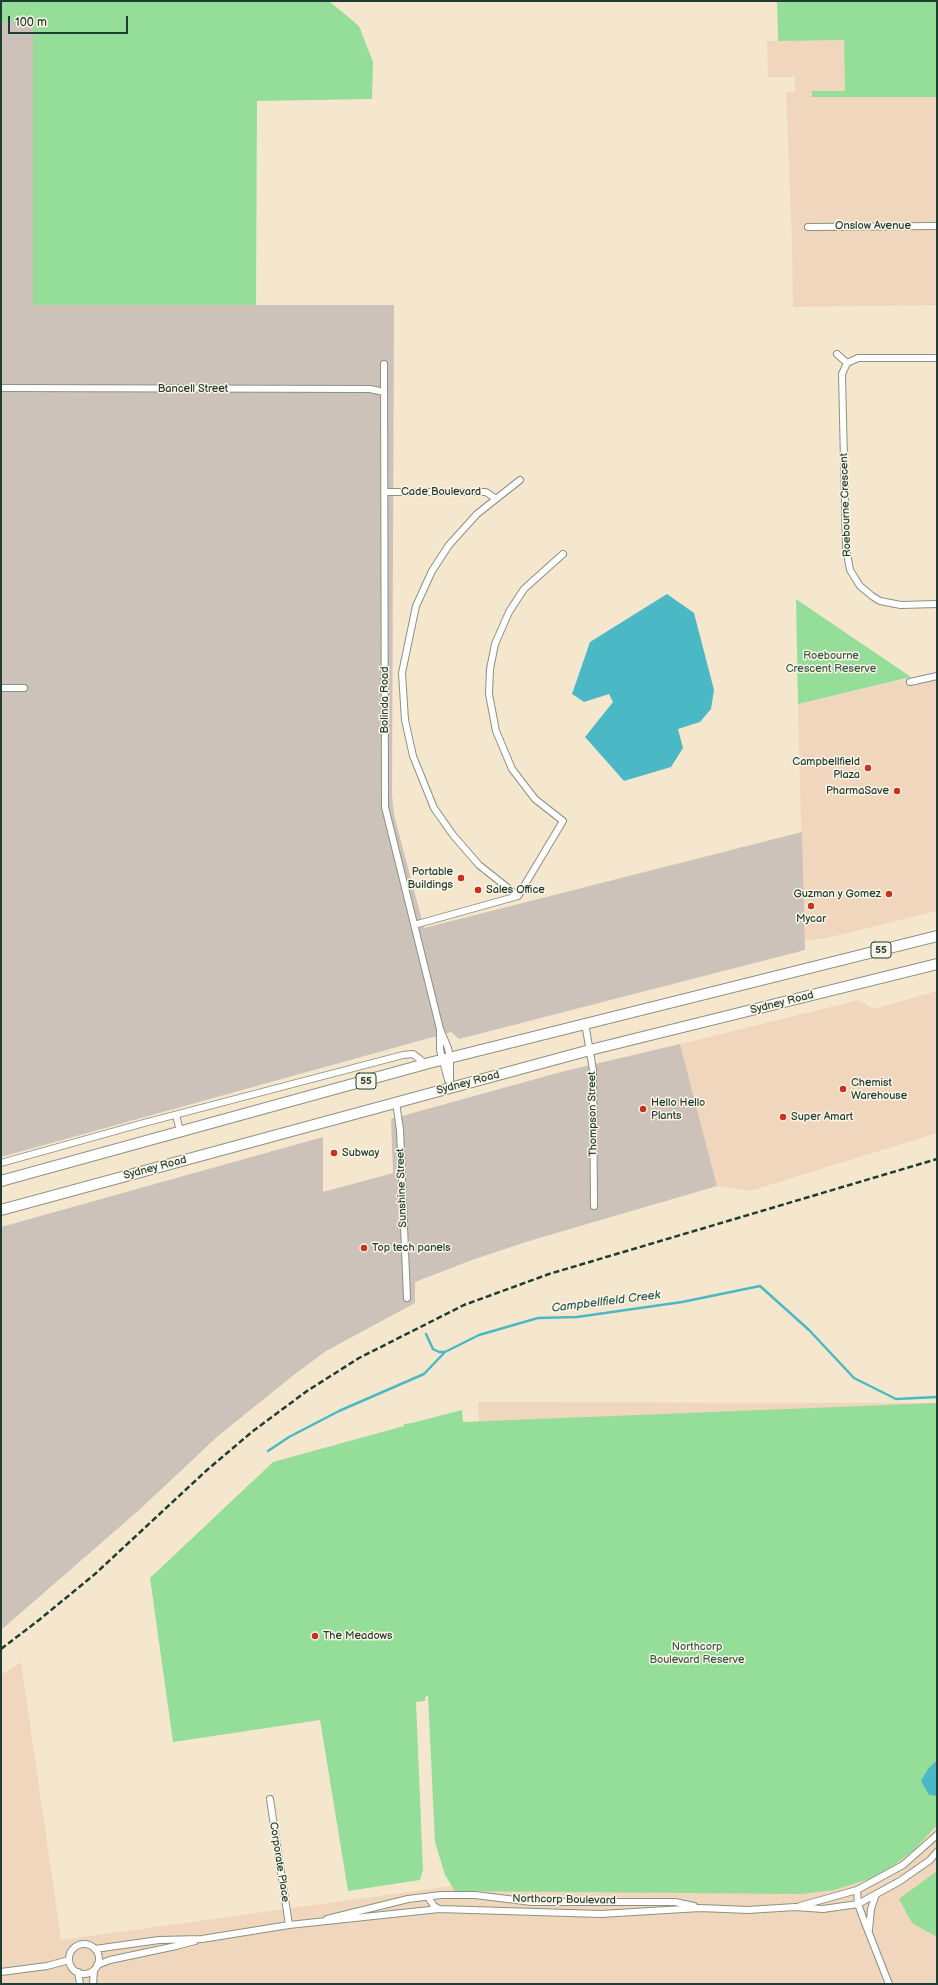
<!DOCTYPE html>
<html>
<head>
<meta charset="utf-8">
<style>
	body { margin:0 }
	#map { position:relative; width:938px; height:1985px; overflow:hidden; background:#f5e7cd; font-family:"Balsamiq Sans",sans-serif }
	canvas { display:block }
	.frame { position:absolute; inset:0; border:2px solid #1f3d34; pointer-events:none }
	.scale { position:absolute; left:8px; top:16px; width:120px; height:18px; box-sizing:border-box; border:2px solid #1f3d34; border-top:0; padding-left:5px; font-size:12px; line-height:14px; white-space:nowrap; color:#1f3d34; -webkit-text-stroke:3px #fcf5e5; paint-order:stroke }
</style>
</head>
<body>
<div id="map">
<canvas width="938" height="1985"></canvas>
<div class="frame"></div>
<div class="scale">100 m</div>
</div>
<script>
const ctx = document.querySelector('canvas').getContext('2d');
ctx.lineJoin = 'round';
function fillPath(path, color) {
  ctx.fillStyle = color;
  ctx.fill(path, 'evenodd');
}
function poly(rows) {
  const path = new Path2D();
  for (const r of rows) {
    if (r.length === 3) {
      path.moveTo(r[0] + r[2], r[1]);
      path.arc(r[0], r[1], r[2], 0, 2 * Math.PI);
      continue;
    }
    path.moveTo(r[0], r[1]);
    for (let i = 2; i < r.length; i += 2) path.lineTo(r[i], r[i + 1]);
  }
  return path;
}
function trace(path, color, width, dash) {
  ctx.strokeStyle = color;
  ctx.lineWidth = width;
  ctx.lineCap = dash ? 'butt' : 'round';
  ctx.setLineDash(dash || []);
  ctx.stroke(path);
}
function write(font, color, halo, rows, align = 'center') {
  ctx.font = font + ' "Balsamiq Sans",sans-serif';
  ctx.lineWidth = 3;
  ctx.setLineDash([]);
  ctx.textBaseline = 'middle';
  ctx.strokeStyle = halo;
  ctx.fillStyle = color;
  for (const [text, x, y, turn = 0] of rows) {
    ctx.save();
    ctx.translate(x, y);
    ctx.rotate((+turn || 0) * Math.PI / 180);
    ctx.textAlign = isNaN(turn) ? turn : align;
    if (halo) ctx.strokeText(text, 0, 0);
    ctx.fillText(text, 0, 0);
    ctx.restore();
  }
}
const built = poly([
	[844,40,845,91,812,91,937,97,937,305,793,307,792,241,786,92,795,92,795,77,768,77,767,41],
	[937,672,937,911,822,939,804,940,798,704],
	[937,991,937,1133,750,1191,717,1186,680,1044,859,1000,873,1009],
	[478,1402,937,1403,937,1984,1,1984,1,1675,21,1662,61,1940,495,1880]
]);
const industrial = poly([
	[1,22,33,22,33,305,394,305,392,795,394,815,424,928,802,832,805,950,459,1039,451,1032,1,1157],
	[680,1044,717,1186,529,1241,472,1260,415,1282,415,1303,326,1351,295,1374,218,1436,138,1511,1,1630,1,1227,323,1137,323,1192,393,1173,391,1119,561,1072]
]);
const green = poly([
	[1,1,329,1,359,26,373,62,372,99,257,101,256,305,33,305,33,22,1,22],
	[777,1,937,1,937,97,812,97,812,91,845,91,844,40,778,41],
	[796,599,911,677,798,704],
	[937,1403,937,1825,915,1849,894,1865,869,1879,834,1890,801,1894,455,1891,445,1875,435,1842,428,1696,425,1697,425,1701,416,1702,423,1870,420,1880,348,1891,320,1720,173,1742,150,1578,273,1462,404,1426,404,1424,412,1423,462,1410,463,1422],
	[937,1871,937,1937,912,1923,899,1899]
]);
const water = poly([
	[667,594,694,613,714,690,711,709,700,722,678,729,683,748,671,767,624,781,585,737,613,702,609,694,584,702,572,694,590,642],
	[937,1760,937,1796,929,1795,921,1781,928,1769]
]);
const stream = poly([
	[426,1334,433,1349,439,1352,445,1352],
	[268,1451,289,1437,339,1411,424,1374,445,1352,479,1335,538,1318,577,1317,682,1302,760,1286,809,1330,854,1378,896,1399,937,1397]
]);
const minor = poly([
	[808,227,937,226],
	[837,354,847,363],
	[937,358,858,358,847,363,842,374,846,548,850,570,860,586,872,596,880,601,901,605,937,604],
	[384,364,385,807,440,1029,448,1048,450,1058,450,1087],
	[1,388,370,389,384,392],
	[384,492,486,492,496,499],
	[910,682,937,676],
	[1,688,24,688],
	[518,896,479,865,453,835,434,808,413,756,405,720,402,673,416,606,432,571,449,545,477,514,520,480],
	[518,896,563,821,535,799,512,769,496,731,489,694,490,669,495,644,509,612,524,589,563,554],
	[414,925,518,896],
	[585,1023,593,1070,594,1206],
	[440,1030,440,1050,448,1080],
	[396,1102,400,1130,407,1298],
	[176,1115,180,1131],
	[1,1163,144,1123,403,1055,413,1054,426,1064],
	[270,1799,289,1925],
	[857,1890,858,1904,865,1923,889,1984],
	[428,1897,434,1906,439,1909],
	[800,1906,857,1890,903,1865,937,1835],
	[327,1919,408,1899,441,1895,475,1895,532,1902,675,1902,694,1906],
	[869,1930,871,1909,876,1894],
	[84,1959,15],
	[95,1949,159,1940,202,1939,289,1925,439,1909,601,1914,700,1908,748,1910,795,1907,823,1909,858,1904,900,1881,930,1860,937,1852],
	[97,1965,110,1960,176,1946,195,1941],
	[1,1972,47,1966,69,1960],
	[78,1972,80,1984],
	[93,1984,94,1970]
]);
const trunk = poly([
	[1,1181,429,1063,937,936],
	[1,1210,590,1050,937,964]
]);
const rail = poly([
	[1,1649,39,1620,95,1574,207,1470,253,1431,307,1391,359,1358,464,1305,549,1274,937,1159]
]);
const markers = [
	[868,768,4,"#c8321e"],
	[897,791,4,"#c8321e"],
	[461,878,4,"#c8321e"],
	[478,890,4,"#c8321e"],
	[889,894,4,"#c8321e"],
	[811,906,4,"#c8321e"],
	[843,1089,4,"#c8321e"],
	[643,1109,4,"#c8321e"],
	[783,1117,4,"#c8321e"],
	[334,1153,4,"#c8321e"],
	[364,1248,4,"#c8321e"],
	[315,1636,4,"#c8321e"]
];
const shields = [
	[881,950,20],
	[366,1081,20]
];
const shieldNames = [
	["55",881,950],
	["55",366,1081]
];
const streetNames = [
	["Onslow Avenue",873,226],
	["Bancell Street",193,389],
	["Cade Boulevard",441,492],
	["Roebourne Crescent",846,505,-92],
	["Bolinda Road",385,700,-90],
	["Sydney Road",782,1003,-14],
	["Sydney Road",468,1083,-15],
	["Thompson Street",593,1114,-91],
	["Sydney Road",155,1168,-15],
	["Sunshine Street",402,1188,-92],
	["Corporate Place",279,1862,81],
	["Northcorp Boulevard",564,1900,1]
];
const parkNames = [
	["Roebourne",831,656],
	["Crescent Reserve",831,669],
	["Northcorp",697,1647],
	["Boulevard Reserve",697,1660]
];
const poiNames = [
	["Campbellfield",860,762,"right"],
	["Plaza",860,775,"right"],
	["PharmaSave",889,791,"right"],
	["Portable",453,872,"right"],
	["Buildings",453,885,"right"],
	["Sales Office",486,890],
	["Guzman y Gomez",881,894,"right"],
	["Mycar",811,919,"center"],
	["Chemist",851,1083],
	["Warehouse",851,1096],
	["Hello Hello",651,1103],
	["Plants",651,1116],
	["Super Amart",791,1117],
	["Subway",342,1153],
	["Top tech panels",372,1248],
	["The Meadows",323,1636]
];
const waterNames = [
	["Campbellfield Creek",606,1302,-7]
];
fillPath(built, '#efd6bc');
fillPath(industrial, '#cdc2b9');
fillPath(green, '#94de9a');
fillPath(water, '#4bb9c5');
trace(stream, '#4bb9c5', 2.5);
trace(minor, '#8a9280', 8);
trace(trunk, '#8a9280', 12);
trace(minor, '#fff', 6);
trace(trunk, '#fff', 10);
trace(rail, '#1f3d34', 2.5, [6, 3]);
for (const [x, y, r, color] of markers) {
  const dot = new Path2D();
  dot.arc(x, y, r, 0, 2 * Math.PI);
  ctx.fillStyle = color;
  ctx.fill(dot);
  trace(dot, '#fcf5e5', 1.5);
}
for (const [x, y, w] of shields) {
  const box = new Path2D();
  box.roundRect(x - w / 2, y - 8, w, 16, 3);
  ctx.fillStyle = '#fcf5e5';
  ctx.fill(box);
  trace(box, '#1f3d34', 1);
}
write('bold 10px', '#1f3d34', null, shieldNames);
write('11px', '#1f3d34', '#fcf5e5', streetNames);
write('11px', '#365d48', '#fcf5e5', parkNames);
write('11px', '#1f3d34', '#fcf5e5', poiNames, 'left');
write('italic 12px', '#2a5c58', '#fcf5e5', waterNames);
</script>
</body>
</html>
